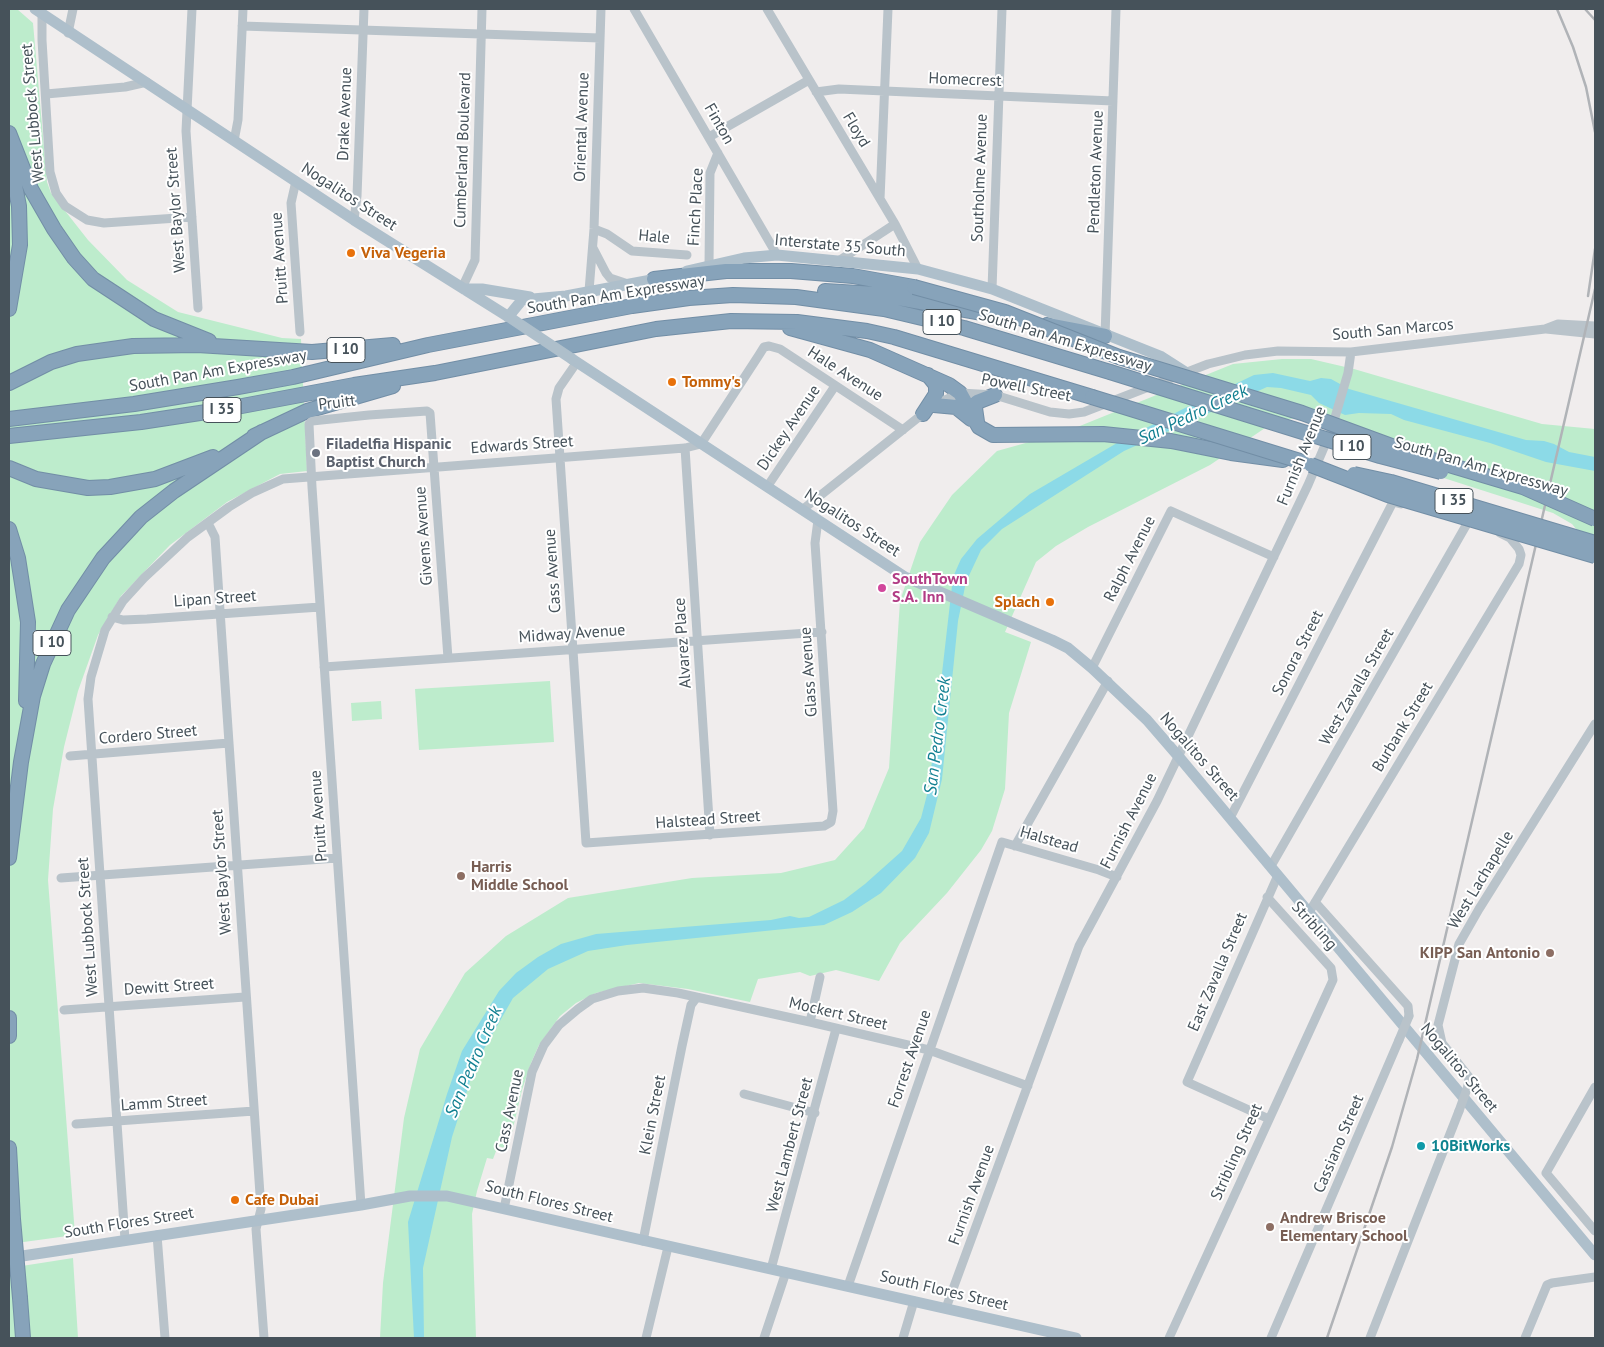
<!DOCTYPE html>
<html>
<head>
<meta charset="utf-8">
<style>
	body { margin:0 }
	#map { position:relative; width:1604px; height:1347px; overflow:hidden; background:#f0eded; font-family:"PT Sans",sans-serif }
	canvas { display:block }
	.frame { position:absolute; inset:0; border:10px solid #46525a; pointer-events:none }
</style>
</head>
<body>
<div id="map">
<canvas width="1604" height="1347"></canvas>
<div class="frame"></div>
</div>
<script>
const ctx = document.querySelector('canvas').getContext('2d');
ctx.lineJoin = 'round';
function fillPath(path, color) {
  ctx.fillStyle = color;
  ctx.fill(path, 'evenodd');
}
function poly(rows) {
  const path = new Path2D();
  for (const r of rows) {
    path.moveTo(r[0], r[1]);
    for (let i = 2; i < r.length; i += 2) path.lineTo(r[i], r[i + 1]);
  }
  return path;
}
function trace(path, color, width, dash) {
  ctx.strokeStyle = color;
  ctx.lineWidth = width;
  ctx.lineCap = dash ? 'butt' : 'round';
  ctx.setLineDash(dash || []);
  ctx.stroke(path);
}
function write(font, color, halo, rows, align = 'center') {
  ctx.font = font + ' "PT Sans",sans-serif';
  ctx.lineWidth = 4;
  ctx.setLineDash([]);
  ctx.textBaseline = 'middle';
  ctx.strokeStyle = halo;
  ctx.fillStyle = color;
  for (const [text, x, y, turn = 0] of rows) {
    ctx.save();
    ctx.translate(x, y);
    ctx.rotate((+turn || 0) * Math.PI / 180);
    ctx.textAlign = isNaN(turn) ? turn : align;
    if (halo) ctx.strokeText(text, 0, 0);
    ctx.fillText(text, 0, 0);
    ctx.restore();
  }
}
const green = poly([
	[9,9,17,9,33,23,47,182,51,193,88,240,127,280,178,312,282,338,301,339,307,471,280,474,227,502,170,545,121,596,98,635,78,691,64,747,53,809,48,880,75,1235,9,1244],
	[1282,359,1311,359,1354,369,1542,424,1595,429,1595,557,1590,546,1572,524,1553,513,1425,472,1353,436,1296,418,1274,422,1210,465,1088,527,1056,546,1036,562,1005,632,1031,642,1009,713,1005,789,992,831,981,850,947,893,900,943,879,981,836,970,810,976,800,972,758,979,750,1002,688,989,639,983,596,993,576,1003,560,1016,539,1045,531,1063,522,1090,508,1149,498,1146,493,1159,487,1158,477,1191,472,1214,476,1338,380,1338,383,1283,404,1118,420,1049,465,973,506,936,568,898,692,878,781,873,835,860,864,828,889,768,900,601,920,542,952,495,997,451,1065,432,1233,364],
	[550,681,554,742,419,750,415,689],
	[381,701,382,719,352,721,351,703],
	[73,1258,78,1338,9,1338,9,1268]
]);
const water = poly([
	[1273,373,1310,381,1321,378,1331,379,1349,389,1526,440,1544,441,1554,444,1569,452,1595,457,1595,471,1546,462,1490,443,1404,420,1391,414,1359,413,1345,415,1319,403,1311,395,1281,388,1267,387,1124,451,1002,529,981,550,966,582,958,621,942,779,929,833,915,858,881,893,852,912,824,925,627,945,588,951,548,969,513,998,476,1063,452,1137,423,1268,424,1338,414,1338,408,1222,447,1094,462,1051,499,991,516,973,538,957,561,944,596,934,771,920,790,916,799,918,809,917,844,900,865,884,902,851,921,818,929,787,953,577,961,559,977,539,1030,494,1117,443,1185,408,1254,375]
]);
const minor = poly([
	[192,9,186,131,198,308],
	[634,9,777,255],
	[767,9,895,224,918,269],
	[42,14,42,40,50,172,56,193,65,206,87,220,104,223,192,217],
	[242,26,600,38],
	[68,33,73,9],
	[816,92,839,89,1113,101],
	[46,94,125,87,147,82],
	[709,137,809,80],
	[234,141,238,120,243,9],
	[296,181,291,203,300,332],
	[880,199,888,9],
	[354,220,357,196,364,9],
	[594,229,607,234,632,251,687,255],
	[593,248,606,273,610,278,628,284],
	[840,260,895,224],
	[709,265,710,173,718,153],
	[462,288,475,260,482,9],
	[992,289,1002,9],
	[589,291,594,229,601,9],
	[1546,329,1595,334],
	[1105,336,1116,9],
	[577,362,559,388,556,399,586,843,824,826,831,822,833,811,815,543,818,520],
	[685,448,710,835],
	[767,487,835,386],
	[802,510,934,405,960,393,995,395,1050,412,1069,414,1084,412,1208,364,1245,355,1278,351,1351,352,1545,329,1558,324,1595,326],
	[208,523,215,537,229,743,261,1209,256,1229,264,1338],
	[112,617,123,620,147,619,320,607],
	[324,667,822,632],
	[1092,668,1171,511,1274,557],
	[70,756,229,743],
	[1230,818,1393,502,1401,504],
	[1015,846,1108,681],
	[1271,866,1468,522],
	[61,878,337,858],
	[1315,902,1408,1006,1409,1016],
	[1308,914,1519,564,1521,555,1519,549,1510,538,1500,533],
	[64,1010,245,997],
	[810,1022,820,977],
	[1468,1086,1469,1077,1442,1043,1438,1025,1459,944,1479,909,1595,724],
	[1595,1087,1546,1173,1595,1231],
	[744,1094,815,1113],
	[1269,1119,1187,1082,1278,875],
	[76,1124,254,1111],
	[361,1205,312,487,309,424,312,421,369,415,427,411,430,413,448,658],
	[504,1209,532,1072,544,1045,559,1025,578,1009,592,999,618,991,643,988,678,993,810,1022,929,1050,1028,1086],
	[157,1235,165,1338],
	[125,1240,88,699,91,677,105,630,123,601,144,578,188,537,229,507,252,493,283,479,685,448,701,444,759,355,764,347,769,346,780,349,903,430],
	[643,1241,682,1046,691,1005,697,997],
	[771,1269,836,1029],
	[848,1286,1002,842,1099,870,1117,877],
	[946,1308,1079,946,1157,801,1308,485,1331,431,1348,373,1351,352],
	[646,1338,668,1247],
	[764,1338,786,1272],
	[903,1338,914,1301],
	[1169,1338,1333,980,1331,968,1267,897],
	[1271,1338,1399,1040],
	[1370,1338,1459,1111],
	[1525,1338,1547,1285,1552,1283,1595,1277]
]);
const major = poly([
	[35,9,354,220,512,319],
	[687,271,744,258,777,255,918,269,992,289,1160,356,1185,372],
	[464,289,482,289,530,297],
	[508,317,522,300,566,296,662,278],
	[572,359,905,577,1052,640,1068,648,1092,668,1147,720,1179,757,1595,1255],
	[9,1258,361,1205,410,1196,447,1196,1076,1338]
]);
const highway = poly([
	[9,133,31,189,54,229,74,258,93,279,154,319,209,341],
	[9,155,19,206,20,245,9,309],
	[654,279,726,271,791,271,853,276,914,287],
	[825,291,876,294,999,316],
	[1047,325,1105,336],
	[790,328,870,350,949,385,960,393,979,427,993,435,1103,434,1171,441,1231,453,1283,460],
	[9,383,51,362,77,354,133,346,197,345,312,352,393,345],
	[934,405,956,407,971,419],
	[923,414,936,394,936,385,928,375],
	[9,419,134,404,238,387,293,377,428,345,632,306,689,298,733,295,796,297,884,309,964,328,1110,372],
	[977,422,975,408,977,402,995,395],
	[9,436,141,422,226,409,354,385,435,373,656,329,731,321,797,322,867,331,894,337,1092,397],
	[254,436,307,411,393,386],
	[9,468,36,479,88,488,110,487,155,479,213,457],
	[9,529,18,558,28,622,26,701],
	[9,858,21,762,33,696,43,664,68,610,103,558,141,517,174,491,262,432],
	[9,1018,9,1036],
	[9,1148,13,1219],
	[20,1298,23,1338]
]);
const rail = poly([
	[1557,9,1573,47,1586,87,1595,132],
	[1585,9,1595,20],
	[1588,296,1595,249],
	[1327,1338,1392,1147,1417,1059,1595,289]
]);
const minorBridge = poly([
	[1399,1040,1409,1016],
	[1459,1111,1468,1086]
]);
const majorBridge = poly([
	[512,319,572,359]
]);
const highwayBridge = poly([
	[914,287,1005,312,1119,357,1302,413,1419,456,1523,487,1595,519],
	[1110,372,1380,456,1441,472],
	[1092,397,1303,462],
	[1311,465,1388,495,1595,556],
	[1354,474,1391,482,1595,543],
	[13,1219,20,1298]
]);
const markers = [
	[351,253,5,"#e8710a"],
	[672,382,5,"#e8710a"],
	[316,453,5,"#6b7280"],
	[882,588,5,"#d1479c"],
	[1050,602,5,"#e8710a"],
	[461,876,5,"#8d6e63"],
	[1550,953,5,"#8d6e63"],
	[1421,1146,5,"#0f9aa8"],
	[235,1200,5,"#e8710a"],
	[1270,1227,5,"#8d6e63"]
];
const shields = [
	[942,322,38],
	[346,350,38],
	[222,410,38],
	[1352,447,38],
	[1454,501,38],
	[52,643,38]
];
const shieldNames = [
	["I 10",942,322],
	["I 10",346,350],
	["I 35",222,410],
	["I 10",1352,447],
	["I 35",1454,501],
	["I 10",52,643]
];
const streetNames = [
	["Homecrest",965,80,2],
	["West Lubbock Street",33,113,-95],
	["Drake Avenue",345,114,-88],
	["Finton",719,124,60],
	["Oriental Avenue",582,127,-88],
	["Floyd",856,130,59],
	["Cumberland Boulevard",463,150,-88],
	["Pendleton Avenue",1096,172,-88],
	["Southolme Avenue",980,178,-88],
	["Nogalitos Street",349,197,33],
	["Finch Place",696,207,-87],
	["West Baylor Street",176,210,-94],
	["Hale",654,237,5],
	["Interstate 35 South",840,246,5],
	["Pruitt Avenue",280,258,-94],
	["South Pan Am Expressway",616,295,-9],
	["South San Marcos",1393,330,-5],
	["South Pan Am Expressway",1065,341,17],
	["South Pan Am Expressway",218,371,-10],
	["Hale Avenue",845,374,33],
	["Powell Street",1026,388,11],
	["Pruitt",337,403,-7],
	["Dickey Avenue",789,428,-56],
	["Edwards Street",522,445,-4],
	["Furnish Avenue",1302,456,-68],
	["South Pan Am Expressway",1481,467,16],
	["Nogalitos Street",852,523,33],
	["Givens Avenue",424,536,-94],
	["Ralph Avenue",1130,559,-63],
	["Cass Avenue",553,571,-94],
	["Lipan Street",215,599,-4],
	["Midway Avenue",572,634,-4],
	["Alvarez Place",683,643,-94],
	["Sonora Street",1298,653,-63],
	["Glass Avenue",809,672,-94],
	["West Zavalla Street",1357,687,-60],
	["Burbank Street",1403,727,-59],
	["Cordero Street",148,735,-5],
	["Nogalitos Street",1199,757,49],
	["Pruitt Avenue",319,816,-94],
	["Halstead Street",708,820,-4],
	["Furnish Avenue",1129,821,-63],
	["Halstead",1049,840,16],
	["West Baylor Street",222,872,-94],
	["West Lachapelle",1481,880,-59],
	["Stribling",1314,926,48],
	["West Lubbock Street",88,927,-94],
	["East Zavalla Street",1218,972,-67],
	["Dewitt Street",169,987,-4],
	["Mockert Street",838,1014,13],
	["Forrest Avenue",910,1059,-71],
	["Nogalitos Street",1459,1068,50],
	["Lamm Street",164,1103,-4],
	["Cass Avenue",510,1111,-78],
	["Klein Street",653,1115,-79],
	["Cassiano Street",1339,1144,-67],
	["West Lambert Street",790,1145,-75],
	["Stribling Street",1237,1152,-66],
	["Furnish Avenue",972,1195,-70],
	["South Flores Street",549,1202,14],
	["South Flores Street",129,1223,-9],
	["South Flores Street",944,1291,13]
];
const foodNames = [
	["Viva Vegeria",361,253],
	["Tommy's",682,382],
	["Splach",1040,602,"right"],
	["Cafe Dubai",245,1200]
];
const worshipNames = [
	["Filadelfia Hispanic",326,444],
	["Baptist Church",326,462]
];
const hotelNames = [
	["SouthTown",892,579],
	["S.A. Inn",892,597]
];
const educationNames = [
	["Harris",471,867],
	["Middle School",471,885],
	["KIPP San Antonio",1540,953,"right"],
	["Andrew Briscoe",1280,1218],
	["Elementary School",1280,1236]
];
const cultureNames = [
	["10BitWorks",1431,1146]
];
const waterNames = [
	["San Pedro Creek",1193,415,-25],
	["San Pedro Creek",938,736,-83],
	["San Pedro Creek",474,1062,-67]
];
fillPath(green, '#bdeccc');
fillPath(water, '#8cdae7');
trace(highway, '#728ea6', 16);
trace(minor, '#b9c3ca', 9);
trace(major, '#aebfcb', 11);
trace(highway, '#87a3ba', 14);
trace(rail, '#b0b3b7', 2.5);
trace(highwayBridge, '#728ea6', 16, []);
trace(minorBridge, '#b9c3ca', 9);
trace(majorBridge, '#aebfcb', 11);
trace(highwayBridge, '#87a3ba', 14);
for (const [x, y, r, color] of markers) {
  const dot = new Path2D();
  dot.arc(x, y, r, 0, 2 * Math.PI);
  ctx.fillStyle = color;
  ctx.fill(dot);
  trace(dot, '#fff', 2);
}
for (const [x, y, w] of shields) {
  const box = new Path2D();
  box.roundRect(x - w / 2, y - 12.5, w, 25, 4);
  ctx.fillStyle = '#fff';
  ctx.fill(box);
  trace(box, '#46525a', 1);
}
write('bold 15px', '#46525a', null, shieldNames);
write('16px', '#46525a', '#fff', streetNames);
write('bold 16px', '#c56008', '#fff', foodNames, 'left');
write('bold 16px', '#5b616d', '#fff', worshipNames, 'left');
write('bold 16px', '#b23c85', '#fff', hotelNames, 'left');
write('bold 16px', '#785e54', '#fff', educationNames, 'left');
write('bold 16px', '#0d838f', '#fff', cultureNames, 'left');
write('italic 18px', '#138092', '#fff', waterNames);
</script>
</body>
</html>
